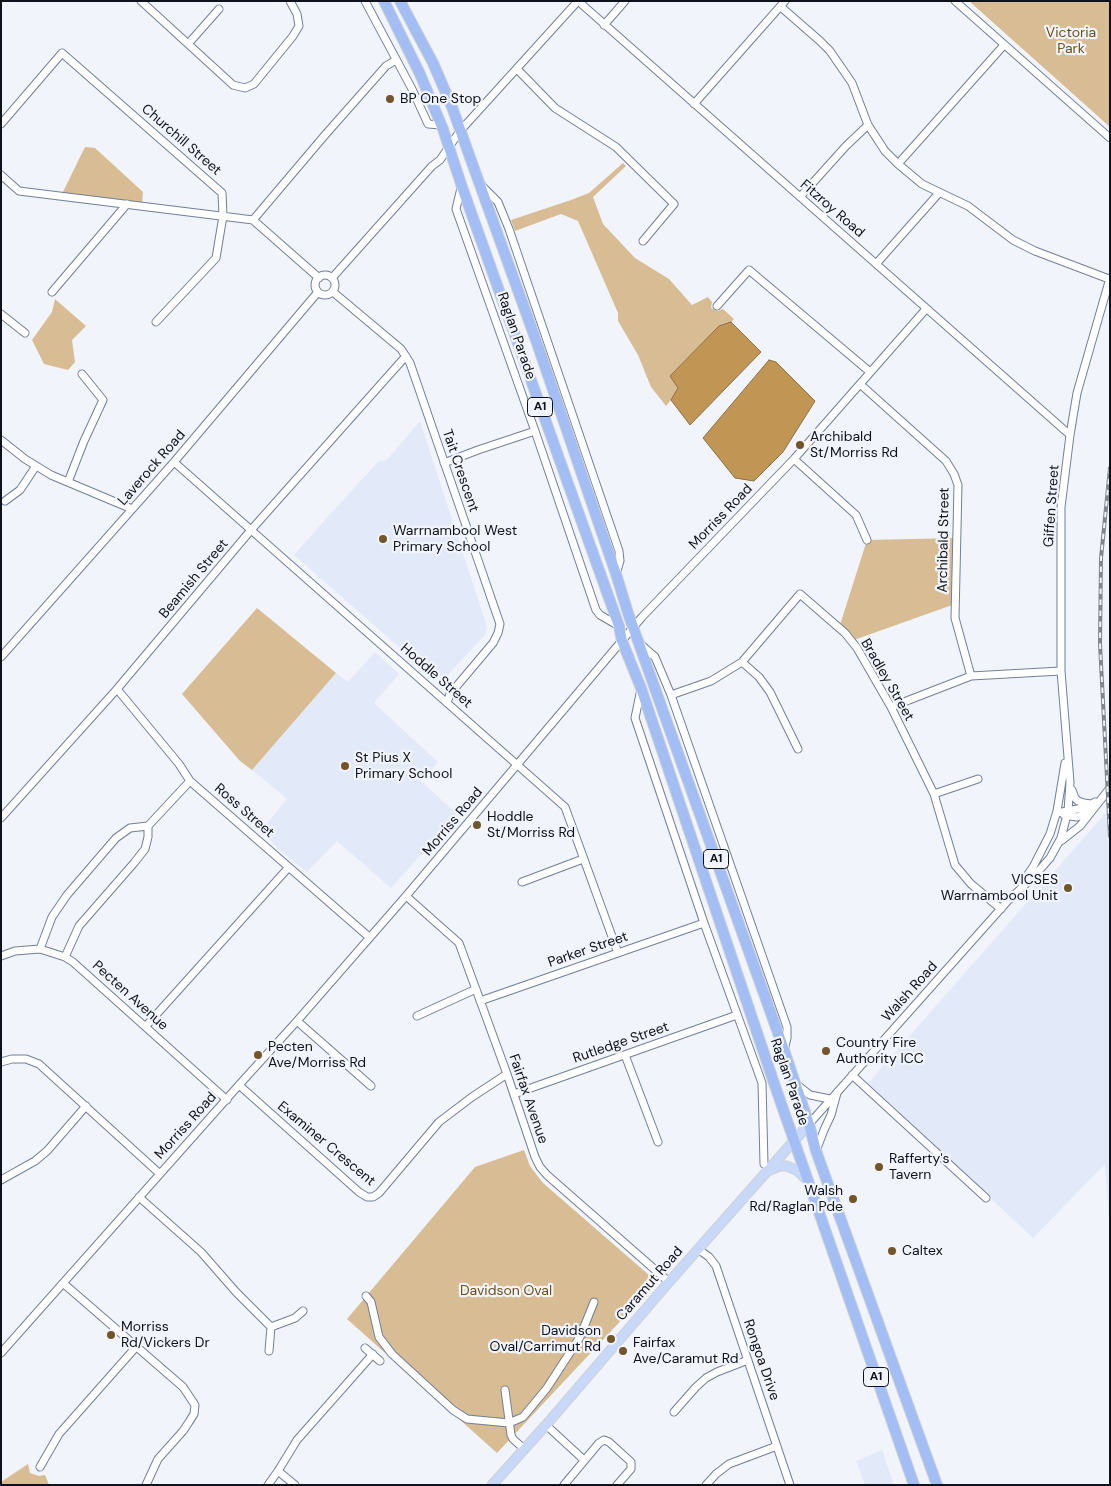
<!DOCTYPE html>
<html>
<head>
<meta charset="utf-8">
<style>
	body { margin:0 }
	#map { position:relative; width:1111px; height:1486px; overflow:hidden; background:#f1f4fa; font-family:"DM Sans",sans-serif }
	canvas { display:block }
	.frame { position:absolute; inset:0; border:2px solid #0d121c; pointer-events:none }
</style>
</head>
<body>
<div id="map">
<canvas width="1111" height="1486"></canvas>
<div class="frame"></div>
</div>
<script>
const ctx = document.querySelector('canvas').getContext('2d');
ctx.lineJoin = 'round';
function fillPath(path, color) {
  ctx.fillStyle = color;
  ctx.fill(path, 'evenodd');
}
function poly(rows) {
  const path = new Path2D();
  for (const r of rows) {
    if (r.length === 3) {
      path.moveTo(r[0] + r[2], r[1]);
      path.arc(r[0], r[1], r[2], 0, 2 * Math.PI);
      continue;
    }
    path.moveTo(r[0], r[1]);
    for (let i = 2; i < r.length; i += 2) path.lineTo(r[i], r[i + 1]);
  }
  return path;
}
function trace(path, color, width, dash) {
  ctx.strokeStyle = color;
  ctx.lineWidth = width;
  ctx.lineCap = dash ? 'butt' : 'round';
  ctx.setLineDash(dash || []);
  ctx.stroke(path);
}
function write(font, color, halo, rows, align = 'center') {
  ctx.font = font + ' "DM Sans",sans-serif';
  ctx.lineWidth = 4.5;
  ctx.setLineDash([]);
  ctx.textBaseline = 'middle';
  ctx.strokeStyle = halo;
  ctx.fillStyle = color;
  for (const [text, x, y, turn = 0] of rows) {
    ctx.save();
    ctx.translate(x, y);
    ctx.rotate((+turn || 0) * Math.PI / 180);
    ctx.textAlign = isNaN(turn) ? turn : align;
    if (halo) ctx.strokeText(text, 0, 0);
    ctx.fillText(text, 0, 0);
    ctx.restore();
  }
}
const built = poly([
	[420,421,487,627,485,635,440,683,294,555,323,522,378,462,387,460],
	[375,652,399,674,374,703,438,762,421,781,457,814,391,888,337,841,307,872,276,847,262,830,287,799,252,770,336,673,348,682],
	[1110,808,1110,1236,1105,1164,1033,1238,868,1083],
	[882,1450,894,1485,865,1485,856,1461]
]);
const green = poly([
	[969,1,1110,1,1110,127],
	[85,147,95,148,143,192,142,206,61,196],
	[623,163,626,166,593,197,603,224,635,258,669,279,692,305,708,297,712,302,711,308,718,311,723,309,734,319,731,322,719,326,670,376,678,388,671,400,666,406,651,387,638,355,618,321,618,313,578,221,561,214,515,231,511,220,571,200,589,193],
	[55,299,86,326,72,340,75,362,68,370,44,364,32,340,52,312],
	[957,538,955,604,851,641,839,628,867,540],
	[257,608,336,673,252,770,240,761,182,694],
	[524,1150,530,1166,543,1183,657,1282,497,1453,347,1319,475,1167],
	[28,1464,30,1473,39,1476,45,1475,49,1485,1,1485,1,1482]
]);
const water = poly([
	[731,322,761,352,690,425,671,400,678,388,670,376,719,326,731,322],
	[769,360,776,362,815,401,783,452,754,481,735,478,703,438,769,360]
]);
const minor = poly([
	[141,1,233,85,245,88,254,84,293,36,299,26,297,14,290,1],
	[365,1,412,89,428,124,441,125],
	[578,1,1070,435],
	[955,1,1110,138],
	[781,7,820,41,830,51,852,83,868,125,885,151,898,164,922,184,968,206,1013,240,1035,251,1109,279],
	[604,25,625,1],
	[188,44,219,9],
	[517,69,555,108,616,147,674,204,643,241],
	[694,104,785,1],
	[1,124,62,53,222,193,223,216,216,258,156,322],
	[898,164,1004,45],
	[1,175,19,191,253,220,319,278],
	[481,185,498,202,509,229,619,551,620,561,616,574],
	[461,188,456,209,535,431,596,610,600,615,619,626],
	[800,197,846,146,868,125],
	[253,220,325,135,386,66,396,60],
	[876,264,939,193],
	[325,285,10],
	[332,278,432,166,440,160,460,131,578,1],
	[52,292,127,204],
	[333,292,401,349,410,363,500,624,498,633,493,643,450,694,447,703],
	[717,306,749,270,870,372],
	[1,314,25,333],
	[860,384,946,461,954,474,958,485,955,618,971,676],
	[1,440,25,459,51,475,132,509],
	[794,459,856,515,867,540],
	[174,462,565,807,618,953],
	[444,463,478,450,535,431],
	[68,482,84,441,103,400,82,374],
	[5,501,20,490,36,466],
	[639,643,655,657,671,695,787,1027,787,1038,784,1050],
	[1,657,174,462,318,292],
	[742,662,759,677,770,692,798,749],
	[117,689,179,764,190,781,369,937],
	[641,689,635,718,704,923,762,1083,764,1164],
	[671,695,711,681,742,662,800,594,845,633,857,648,891,707,934,794,955,865,971,884,1001,909],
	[891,707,971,676,1061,671],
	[1072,790,1075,798,1078,801,1084,803,1091,804],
	[934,794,978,779],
	[1057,813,1087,807,1095,802],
	[1064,815,1077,817,1090,812],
	[1,818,117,689,251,530,406,356],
	[1061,841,1080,826,1110,788],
	[522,882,583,859],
	[1022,883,1033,867,1050,834,1057,811,1065,763],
	[406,896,459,943,507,1074,535,1157,540,1167,547,1175,669,1282],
	[1010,899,1035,875,1050,858,1061,838,1068,811,1070,782,1061,671,1061,507,1070,435,1077,393,1110,278],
	[40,949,52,917,67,895,116,838,130,828,148,826,190,781],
	[1,956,15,951,40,949,65,957,73,962,227,1100],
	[65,957,79,926,134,863,145,849,148,837,148,826],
	[480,1001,704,923],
	[417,1016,476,989],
	[297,1021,371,1086],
	[146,1026,289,867],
	[625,1055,658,1142],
	[1,1062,12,1059,26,1059,39,1064,160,1174],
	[852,1075,986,1198],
	[796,1084,810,1095,830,1099],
	[239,1085,359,1192,367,1197,373,1197,379,1193,439,1122,472,1097,507,1074],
	[514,1094,737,1015],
	[809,1124,1013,895],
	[816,1151,824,1130,831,1115,837,1093],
	[1,1180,35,1161,47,1151,86,1106],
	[139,1197,201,1252,236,1292,271,1327,269,1351],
	[698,1249,709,1257,716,1266,790,1485],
	[63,1283,183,1387,195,1405,194,1414,189,1422,183,1431,158,1459,146,1485],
	[366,1296,371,1302,379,1337,392,1354,453,1410,467,1419,509,1423,523,1417,547,1388,580,1337,594,1302],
	[271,1327,295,1318,303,1311],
	[365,1348,380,1361],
	[1,1353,239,1085,297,1021,406,896,642,617,794,459,926,309],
	[505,1390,511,1435,513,1439,524,1449],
	[674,1412,696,1387,706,1378,717,1372,748,1360],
	[546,1425,584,1460],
	[40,1467,59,1434,136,1347],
	[278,1471,295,1485],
	[268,1485,278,1471,297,1440,373,1354],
	[564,1485,599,1443,604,1440,609,1442,631,1462,631,1469,617,1485],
	[706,1485,716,1474,729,1464,777,1446]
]);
const major = poly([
	[768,1171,780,1166,787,1166,798,1171,807,1180],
	[492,1485,546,1425,669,1282,809,1124]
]);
const highway = poly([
	[384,1,420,74,443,129,462,187,619,626,622,641,641,688,774,1083,914,1485],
	[400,1,433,63,452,107,467,149,538,346,616,574,628,613,784,1050,809,1124,816,1151,937,1485]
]);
const rail = poly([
	[1110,468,1101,558,1100,644,1110,836]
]);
const markers = [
	[390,99,5,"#725528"],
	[800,445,5,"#725528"],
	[383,539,5,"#725528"],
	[345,766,5,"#725528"],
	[477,825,5,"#725528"],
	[1068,888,5,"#725528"],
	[826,1051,5,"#725528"],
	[258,1055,5,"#725528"],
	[879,1167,5,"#725528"],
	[853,1199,5,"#725528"],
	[892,1251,5,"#725528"],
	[111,1335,5,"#725528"],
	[611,1339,5,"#725528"],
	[623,1351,5,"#725528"]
];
const shields = [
	[540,407,25],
	[716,859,25],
	[876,1377,25]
];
const shieldNames = [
	["A1",540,407],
	["A1",716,859],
	["A1",876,1377]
];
const parkNames = [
	["Victoria",1071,33],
	["Park",1071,49],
	["Davidson Oval",506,1291]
];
const poiNames = [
	["BP One Stop",400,99],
	["Archibald",810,437],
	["St/Morriss Rd",810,453],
	["Warrnambool West",393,531],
	["Primary School",393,547],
	["St Pius X",355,758],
	["Primary School",355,774],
	["Hoddle",487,817],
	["St/Morriss Rd",487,833],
	["VICSES",1058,880,"right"],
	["Warrnambool Unit",1058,896,"right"],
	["Country Fire",836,1043],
	["Authority ICC",836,1059],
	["Pecten",268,1047],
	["Ave/Morriss Rd",268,1063],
	["Rafferty's",889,1159],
	["Tavern",889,1175],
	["Walsh",843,1191,"right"],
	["Rd/Raglan Pde",843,1207,"right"],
	["Caltex",902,1251],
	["Morriss",121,1327],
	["Rd/Vickers Dr",121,1343],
	["Davidson",601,1331,"right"],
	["Oval/Carrimut Rd",601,1347,"right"],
	["Fairfax",633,1343],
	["Ave/Caramut Rd",633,1359]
];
const streetNames = [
	["Churchill Street",181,140,41],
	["Fitzroy Road",832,209,41],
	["Raglan Parade",516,336,71],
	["Laverock Road",152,468,-49],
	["Tait Crescent",460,471,71],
	["Giffen Street",1052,506,-86],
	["Morriss Road",721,517,-46],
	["Archibald Street",944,540,-89],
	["Beamish Street",194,579,-50],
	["Hoddle Street",436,676,41],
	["Bradley Street",887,680,60],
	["Ross Street",244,811,41],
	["Morriss Road",453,822,-50],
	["Parker Street",588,950,-19],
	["Walsh Road",910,992,-48],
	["Pecten Avenue",130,996,42],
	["Rutledge Street",621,1043,-19],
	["Raglan Parade",789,1082,71],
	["Fairfax Avenue",528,1099,71],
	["Morriss Road",186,1126,-48],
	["Examiner Crescent",326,1144,40],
	["Caramut Road",650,1284,-49],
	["Rongoa Drive",761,1360,71]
];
fillPath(built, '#e2e9f8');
fillPath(green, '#d8bc93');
fillPath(water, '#c19655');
trace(water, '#8b6e44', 1);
trace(minor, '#717f99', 9);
trace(major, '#cfd0d2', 11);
trace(highway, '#cfd0d2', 12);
trace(minor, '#fff', 7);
trace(major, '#c7d8f9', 9);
trace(highway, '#a2bef5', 10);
trace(rail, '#81858d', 4);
trace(rail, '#f1f4fa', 2, [5.5]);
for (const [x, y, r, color] of markers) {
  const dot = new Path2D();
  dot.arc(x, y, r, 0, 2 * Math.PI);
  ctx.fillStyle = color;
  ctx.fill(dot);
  trace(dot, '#f1f4fa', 2);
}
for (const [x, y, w] of shields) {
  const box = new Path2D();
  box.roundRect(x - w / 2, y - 9.5, w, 19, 4);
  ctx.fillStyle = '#f1f4fa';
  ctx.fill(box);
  trace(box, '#0d121c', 1);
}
write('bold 12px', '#0d121c', null, shieldNames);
write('14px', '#6d4e1d', '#f1f4fa', parkNames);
write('14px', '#0d121c', '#f1f4fa', poiNames, 'left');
write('14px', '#0d121c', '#f1f4fa', streetNames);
</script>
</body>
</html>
